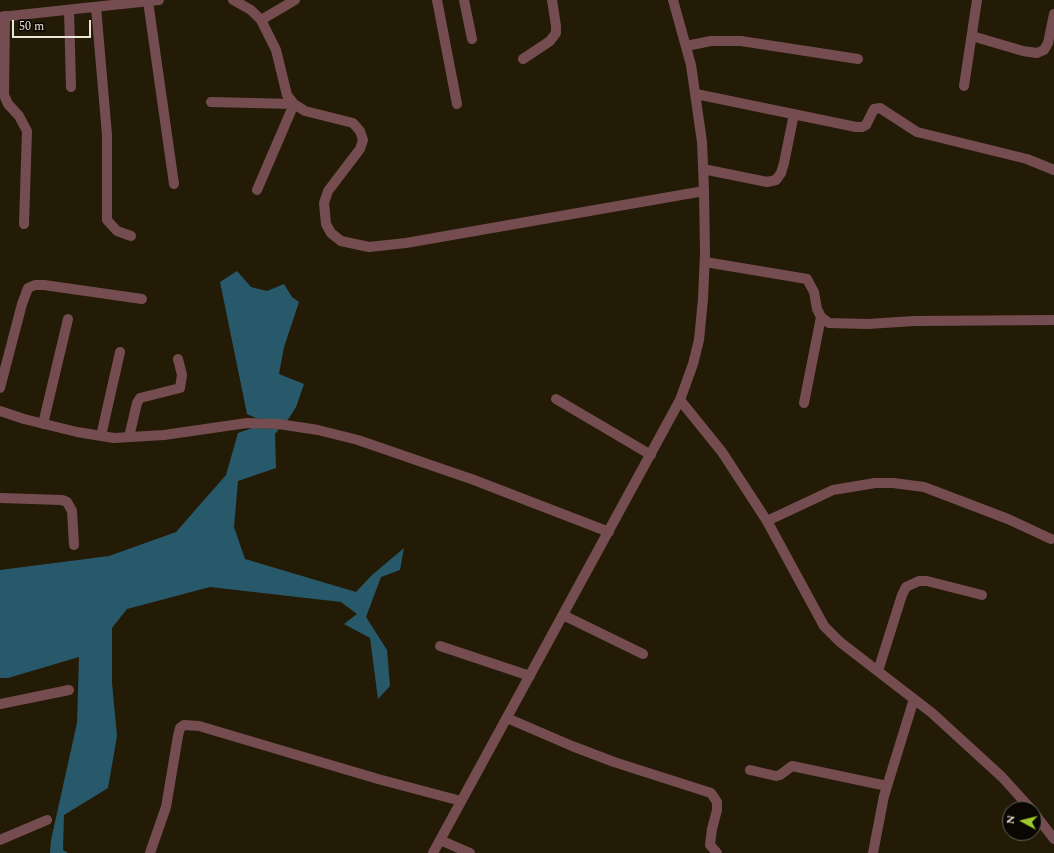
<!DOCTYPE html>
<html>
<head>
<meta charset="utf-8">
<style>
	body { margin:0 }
	#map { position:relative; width:1054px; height:853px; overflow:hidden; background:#241b07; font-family:Spectral,serif }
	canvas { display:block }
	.north { position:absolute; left:1002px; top:801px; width:40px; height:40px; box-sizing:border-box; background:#0a0702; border:1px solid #646058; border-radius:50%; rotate:277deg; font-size:11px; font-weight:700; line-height:16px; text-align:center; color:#ece6d9 }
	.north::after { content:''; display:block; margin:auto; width:14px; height:18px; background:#a0c92b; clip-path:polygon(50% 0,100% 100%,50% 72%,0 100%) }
	.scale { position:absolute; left:12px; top:20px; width:79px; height:18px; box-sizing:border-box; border:2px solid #ece6d9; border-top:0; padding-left:5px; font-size:12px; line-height:14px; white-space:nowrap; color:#ece6d9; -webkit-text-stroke:3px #0a0702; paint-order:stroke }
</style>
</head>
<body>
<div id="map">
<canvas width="1054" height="853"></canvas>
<div class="north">N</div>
<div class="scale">50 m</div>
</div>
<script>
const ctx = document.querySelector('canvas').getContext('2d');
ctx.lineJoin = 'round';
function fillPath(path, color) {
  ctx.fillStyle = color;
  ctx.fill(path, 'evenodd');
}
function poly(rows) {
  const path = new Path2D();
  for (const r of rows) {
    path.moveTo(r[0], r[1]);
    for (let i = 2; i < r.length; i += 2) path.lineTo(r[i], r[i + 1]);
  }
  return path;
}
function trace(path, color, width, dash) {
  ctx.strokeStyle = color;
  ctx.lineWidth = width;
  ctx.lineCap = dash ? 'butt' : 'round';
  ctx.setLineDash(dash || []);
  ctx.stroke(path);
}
const water = poly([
	[237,271,251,287,267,291,284,284,292,297,299,302,284,347,279,374,304,384,296,407,287,421,256,418,247,414,220,282],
	[252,428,279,429,275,434,276,468,238,481,234,527,245,559,356,592,372,575,404,548,400,570,381,577,366,617,387,650,390,686,378,699,370,638,344,624,357,614,341,602,210,587,127,609,112,628,112,683,117,736,108,788,64,815,63,850,68,853,50,853,51,840,77,723,79,657,8,678,0,678,0,570,109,556,176,532,226,475,238,433]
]);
const minor = poly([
	[233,0,251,10,261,20,276,50,287,95,294,104,305,111,353,123,360,131,363,140,360,149,328,191,324,203,326,224,331,233,341,241,369,247,406,243,704,191],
	[437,0,457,104],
	[464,0,472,39],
	[148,1,174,184],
	[96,7,107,135,107,220,117,231,131,236],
	[69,10,71,87],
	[5,16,4,95,8,104,19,116,27,131,24,224],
	[0,17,159,0],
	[261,20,295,0],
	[972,36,1023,51,1037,53,1044,50,1048,43,1054,14],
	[686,46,711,41,741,41,858,59],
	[523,59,550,41,556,33,556,26,552,0],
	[964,86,977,0],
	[696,94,856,127,862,127,866,125,874,109,880,108,917,132,1027,159,1054,170],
	[211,102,294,104,257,190],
	[703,169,767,182,776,180,781,173,784,163,794,114],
	[705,262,807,279,814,292,817,309,821,317,829,323,868,324,914,321,1054,320],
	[0,388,22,304,28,288,35,285,44,285,142,299],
	[556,399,651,455],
	[680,400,722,452,767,521,824,626,840,642,932,713,1002,777,1031,809],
	[804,403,821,317],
	[0,411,24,419,77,432,114,438,164,435,247,423,279,424,318,430,358,440,474,480,609,532],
	[43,424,68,319],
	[101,436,120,352],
	[129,437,137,403,140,398,180,388,182,375,178,359],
	[0,498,62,500,67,502,72,511,74,545],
	[767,521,833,490,875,483,893,483,924,487,1008,519,1051,539],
	[563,615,643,654],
	[440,646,530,676],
	[878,671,902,595,906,587,919,581,927,581,982,595],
	[0,704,69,690],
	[507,718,572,746,614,762,711,793,717,802,717,810,712,829,710,845,717,853],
	[750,770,776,776,780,775,792,766,887,786],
	[1034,813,1054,839],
	[0,840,47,820],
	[440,840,470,853],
	[150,853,166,807,178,736,180,728,184,725,199,726,378,779,461,801],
	[433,853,680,400,693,364,699,340,703,299,705,253,704,191,702,142,691,65,673,0],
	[873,853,884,796,914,699]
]);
fillPath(water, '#27596b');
trace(minor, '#754d50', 10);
</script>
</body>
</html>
